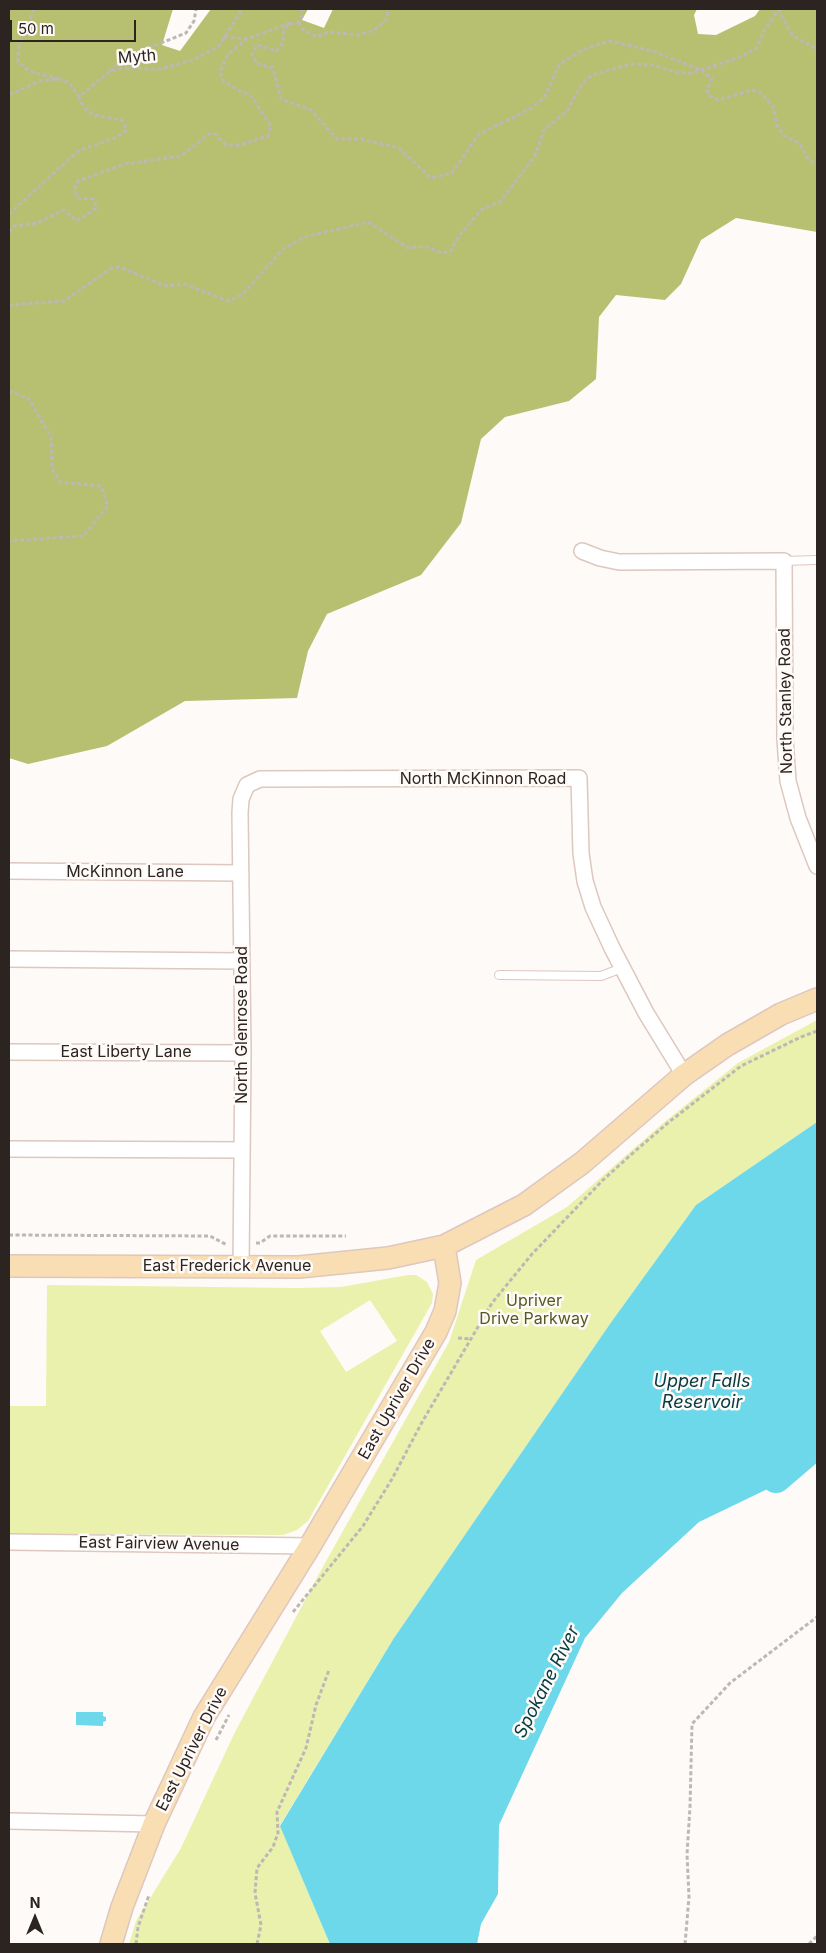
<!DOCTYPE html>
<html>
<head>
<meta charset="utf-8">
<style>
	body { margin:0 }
	#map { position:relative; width:826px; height:1953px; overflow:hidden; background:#fefaf8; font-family:Inter,sans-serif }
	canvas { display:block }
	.frame { position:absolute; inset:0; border:10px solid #2c2420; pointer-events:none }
	.north { position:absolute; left:10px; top:1893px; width:50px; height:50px; -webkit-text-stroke:4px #fefaf8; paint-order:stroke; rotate:0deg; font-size:14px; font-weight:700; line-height:20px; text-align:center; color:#2c2420 }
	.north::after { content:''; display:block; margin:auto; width:18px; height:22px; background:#2c2420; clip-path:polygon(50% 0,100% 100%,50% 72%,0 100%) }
	.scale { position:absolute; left:10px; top:20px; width:126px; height:22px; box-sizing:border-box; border:2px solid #2c2420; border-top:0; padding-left:6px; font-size:15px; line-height:18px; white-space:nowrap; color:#2c2420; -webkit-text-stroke:4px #fefaf8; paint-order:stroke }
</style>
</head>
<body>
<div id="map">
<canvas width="826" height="1953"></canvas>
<div class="frame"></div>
<div class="north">N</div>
<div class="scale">50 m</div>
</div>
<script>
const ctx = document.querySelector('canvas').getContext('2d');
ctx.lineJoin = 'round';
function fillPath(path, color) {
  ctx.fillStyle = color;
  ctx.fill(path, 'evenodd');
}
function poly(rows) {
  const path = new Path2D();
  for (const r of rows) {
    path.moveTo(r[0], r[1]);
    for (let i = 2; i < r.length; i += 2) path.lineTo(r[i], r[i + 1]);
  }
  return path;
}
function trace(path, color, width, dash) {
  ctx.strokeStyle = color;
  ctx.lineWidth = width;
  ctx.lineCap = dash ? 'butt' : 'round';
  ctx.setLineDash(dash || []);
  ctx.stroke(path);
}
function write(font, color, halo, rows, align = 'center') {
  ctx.font = font + ' Inter,sans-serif';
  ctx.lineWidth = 5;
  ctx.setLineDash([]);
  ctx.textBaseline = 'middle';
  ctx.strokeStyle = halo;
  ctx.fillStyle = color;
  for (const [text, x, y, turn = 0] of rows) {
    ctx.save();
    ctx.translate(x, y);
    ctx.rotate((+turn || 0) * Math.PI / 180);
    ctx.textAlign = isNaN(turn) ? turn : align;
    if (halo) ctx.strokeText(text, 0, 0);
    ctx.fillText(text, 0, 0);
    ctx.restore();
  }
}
const green = poly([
	[817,1020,817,1122,696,1205,612,1321,394,1638,280,1825,330,1944,129,1944,136,1921,181,1848,234,1734,320,1572,449,1342,476,1260,567,1207,662,1124,738,1063],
	[408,1275,416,1275,427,1282,433,1294,432,1303,308,1521,297,1530,283,1535,9,1534,9,1406,46,1406,47,1285,296,1288,341,1287],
	[370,1300,397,1341,346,1372,320,1331]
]);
const forest = poly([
	[9,9,173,9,162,45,180,51,211,9,308,9,302,20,324,28,333,9,697,9,694,15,698,34,716,35,755,16,760,9,817,9,817,232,736,218,701,240,681,284,665,300,616,295,599,317,596,379,569,401,505,417,481,439,461,523,421,575,327,614,308,651,297,698,185,701,107,746,28,764,9,758]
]);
const water = poly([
	[817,1122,817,1440,780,1483,699,1522,622,1593,585,1638,499,1825,498,1894,481,1924,477,1944,330,1944,280,1826,394,1638,612,1321,696,1205],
	[76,1712,103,1712,103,1716,106,1717,106,1721,103,1722,103,1726,76,1725]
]);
const river = poly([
	[776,1478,817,1443]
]);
const path = poly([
	[34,9,19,46,18,62,29,71,58,79],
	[301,9,303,14,299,22,288,25,284,29,283,42,277,51,257,45,252,55,256,63,273,68,281,99,311,110,337,139,361,139,399,148,431,178,452,173,479,134,530,109,544,98,560,64,582,50,609,41,653,51,701,70,712,79,707,89,708,95,718,100,752,90,761,93,773,106,777,126,784,136,799,143,809,160,817,165],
	[778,9,793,36,817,49],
	[299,22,301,28,317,37,329,32,358,35,373,31,387,19,388,9],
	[224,37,247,39],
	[110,71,126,57,186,33,194,21,196,9],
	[9,93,14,93,39,81,58,79,69,82,79,97],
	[9,214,78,151,115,138,127,130,122,120,94,115,83,107,79,97,109,72,123,68,160,69,193,60,219,46,242,9],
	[9,232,14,226,38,223,63,210,77,221,97,208,93,199,78,198,74,190,78,181,125,164,181,156,209,134,215,134,226,145,240,145,268,136,271,126,252,97,224,82,220,72,228,54,247,39,290,23],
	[9,305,64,301,110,269,119,267,166,286,184,284,228,301,242,295,283,249,305,237,368,222,408,248,424,246,442,253,450,252,459,236,481,210,500,202,535,156,544,130,567,111,582,84,592,75,631,64,653,65,678,73,692,73,738,58,757,48,765,29,779,9],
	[9,391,29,399,51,437,52,468,60,482,101,486,108,506,83,536,9,541],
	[9,1235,210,1236,227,1245],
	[256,1243,260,1243,270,1236,346,1236],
	[458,1338,471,1339],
	[293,1612,363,1526,392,1479,421,1424,492,1303,532,1254,603,1180,634,1152,669,1122,741,1066,801,1037,817,1031],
	[216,1740,229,1715],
	[136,1944,138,1927,149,1895],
	[257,1944,261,1925,255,1893,257,1868,273,1847,278,1833,277,1812,306,1748,316,1705,329,1670],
	[685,1944,689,1897,687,1854,690,1807,692,1724,730,1683,817,1617],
	[809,1944,817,1936]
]);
const lane = poly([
	[784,561,817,560],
	[499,975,601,976,622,968]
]);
const street = poly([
	[582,551,600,558,619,562,784,561,785,739,788,781,798,818,817,866],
	[9,871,241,873],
	[9,959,242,961],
	[9,1052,243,1053],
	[9,1149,242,1150],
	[241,1267,243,1053,240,813,241,799,247,785,260,779,579,778,581,853,585,881,593,907,612,948,646,1013,684,1075],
	[9,1542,310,1546],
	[9,1821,154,1824]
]);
const secondary = poly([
	[9,1266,299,1267,388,1258,444,1246,524,1205,582,1163,684,1075,727,1045,781,1014,817,999],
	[111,1944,122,1907,154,1824,204,1717,310,1546,436,1332,445,1311,450,1283,444,1246]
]);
const streetNames = [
	["Myth",137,57,-4],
	["North Stanley Road",786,701,-91],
	["North McKinnon Road",483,779],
	["McKinnon Lane",125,872],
	["North Glenrose Road",242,1025,-90],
	["East Liberty Lane",126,1052],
	["East Frederick Avenue",227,1266],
	["East Upriver Drive",397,1399,-60],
	["East Fairview Avenue",159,1544,1],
	["East Upriver Drive",192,1749,-63]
];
const parkNames = [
	["Upriver",534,1301],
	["Drive Parkway",534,1319]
];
const waterNames = [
	["Upper Falls",702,1382],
	["Reservoir",702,1403],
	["Spokane River",547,1682,-63]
];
fillPath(green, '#e9f1ad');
fillPath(forest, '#b7bf71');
fillPath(water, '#6cd8e9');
trace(river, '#6cd8e9', 30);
trace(lane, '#ddc7be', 10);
trace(street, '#ddc7be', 18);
trace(secondary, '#ddc7be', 24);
trace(path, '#bdb8b5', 3, [4, 2.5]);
trace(lane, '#fff', 8);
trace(street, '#fff', 15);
trace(secondary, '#f9deb4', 21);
write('16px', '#2c2420', '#fefaf8', streetNames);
write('16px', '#545920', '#fefaf8', parkNames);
write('italic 18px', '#063b42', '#fefaf8', waterNames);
</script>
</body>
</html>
